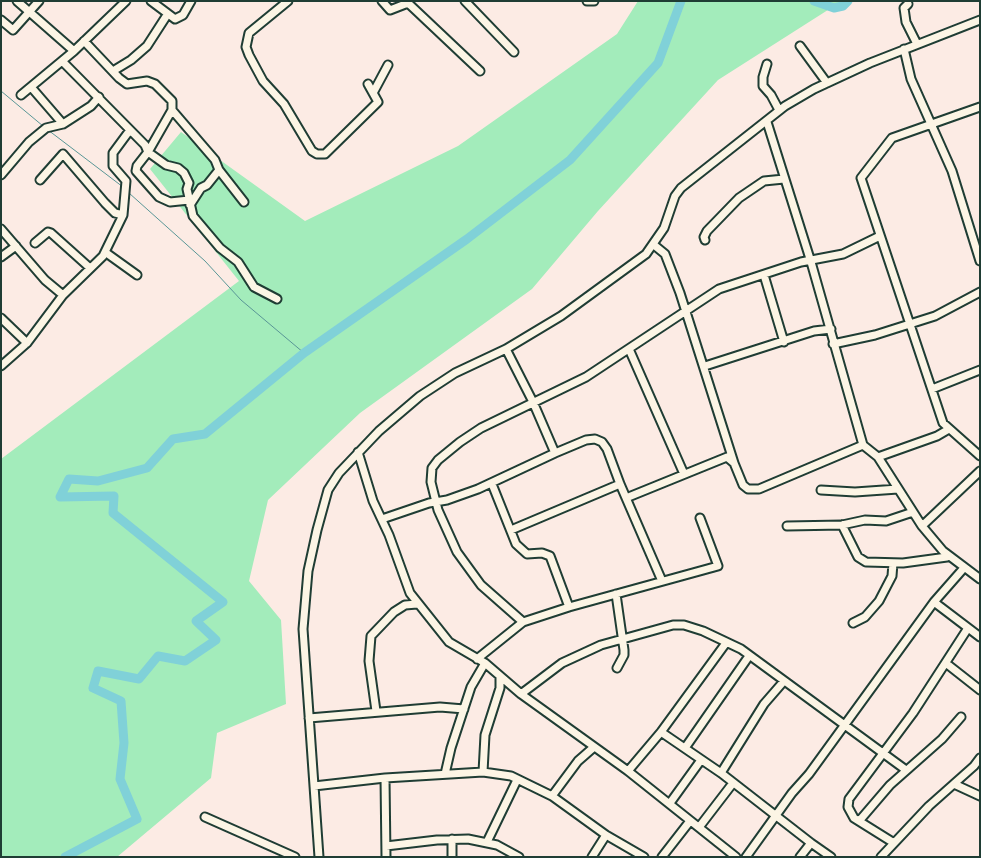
<!DOCTYPE html>
<html>
<head>
<meta charset="utf-8">
<style>
	body { margin:0 }
	#map { position:relative; width:981px; height:858px; overflow:hidden; background:#fcebe4; font-family:Kalam,sans-serif }
	canvas { display:block }
	.frame { position:absolute; inset:0; border:2px solid #1f3d34; pointer-events:none }
</style>
</head>
<body>
<div id="map">
<canvas width="981" height="858"></canvas>
<div class="frame"></div>
</div>
<script>
const ctx = document.querySelector('canvas').getContext('2d');
ctx.lineJoin = 'round';
function fillPath(path, color) {
  ctx.fillStyle = color;
  ctx.fill(path, 'evenodd');
}
function poly(rows) {
  const path = new Path2D();
  for (const r of rows) {
    path.moveTo(r[0], r[1]);
    for (let i = 2; i < r.length; i += 2) path.lineTo(r[i], r[i + 1]);
  }
  return path;
}
function trace(path, color, width, dash) {
  ctx.strokeStyle = color;
  ctx.lineWidth = width;
  ctx.lineCap = dash ? 'butt' : 'round';
  ctx.setLineDash(dash || []);
  ctx.stroke(path);
}
const green = poly([
	[638,1,842,1,718,80,598,211,532,289,360,413,268,500,249,581,281,620,286,704,217,733,211,778,117,857,1,857,1,459,239,281,150,169,181,132,305,221,458,146,617,34]
]);
const stream = poly([
	[1,91,43,126],
	[48,130,123,187],
	[129,193,205,261,241,300,304,353]
]);
const river = poly([
	[814,1,834,8,843,6,848,1],
	[65,857,137,819,120,779,124,743,121,701,93,688,98,671,139,679,158,656,185,661,216,640,196,621,223,602,113,513,114,496,60,497,69,479,98,481,147,468,173,439,205,434,304,353,467,239,570,160,658,63,681,1]
]);
const minor = poly([
	[17,1,74,51],
	[151,1,175,19,183,15,191,1],
	[288,1,249,33,246,47,249,55,263,81,284,104,312,151,317,154,325,154,378,102,368,84],
	[382,1,390,10,408,3,480,71],
	[465,1,514,52],
	[587,1,594,1],
	[908,4,904,8,906,22,917,44],
	[1,20,13,30,39,1],
	[84,41,119,78,127,84,147,81,155,84,172,101,172,110,215,160,219,170,207,185,201,188,190,205],
	[800,46,827,83],
	[904,49,911,79,952,171,980,261],
	[62,61,145,145,148,152,166,165,178,168,184,173,189,183,187,189,193,216,220,248,238,262,254,287,277,299],
	[767,64,763,77,763,86,771,95,779,110],
	[113,71,131,60,147,46,167,15],
	[31,87,63,124],
	[373,93,388,65],
	[21,95,74,51,126,1],
	[980,107,892,138,861,178,943,423,980,456],
	[172,110,148,152,137,166,136,171,159,197,170,202,189,200],
	[767,122,811,262,863,445,878,457,922,526,943,551,980,579],
	[219,170,244,202],
	[1,175,29,142,46,128,63,124,91,106,99,97],
	[40,180,63,154,105,203,115,213,123,215],
	[1,229,45,280,63,295],
	[705,240,704,237,707,231,739,198,764,181,784,179],
	[35,243,48,232,51,233,90,268],
	[654,245,665,254,680,293,734,463],
	[105,252,137,275],
	[1,257,16,246],
	[764,275,784,342],
	[1,318,27,343],
	[833,344,875,335,935,316,980,292],
	[506,349,533,402,555,453],
	[629,349,684,474],
	[1,366,27,343,63,295,103,256,123,215,126,181,113,166,113,153,130,130],
	[705,366,814,331,831,329],
	[932,389,980,370],
	[358,452,373,501,389,535,410,593,449,642,485,663,521,694,628,771,736,857],
	[878,457,937,436,949,429],
	[492,484,516,544,527,554,542,553,550,556,569,607],
	[821,490,855,492,898,489],
	[626,498,727,457,734,463,743,485,748,489,759,489,863,445],
	[382,519,429,503,447,500,478,489,555,453,586,440,595,439,602,442,607,449,620,484,662,581],
	[842,525,858,557,866,562,903,563,947,557],
	[787,526,842,525,865,520,886,521,913,512],
	[922,526,980,471],
	[511,530,620,484],
	[616,594,624,650,624,655,617,668],
	[934,602,980,637],
	[523,622,481,585,457,552,438,510,431,482,432,468,438,460,460,442,481,428,586,377,719,289,801,262,843,254,880,236],
	[853,623,865,617,879,601,892,576,893,563],
	[477,659,523,622,569,607,718,566,700,518],
	[947,664,980,690],
	[521,694,562,663,601,645,673,625,684,625,703,631,741,649,906,770],
	[376,711,369,661,371,636,394,612,405,605,417,604],
	[309,718,440,707,464,709],
	[661,732,721,773,811,843,800,857],
	[685,748,749,656],
	[628,771,661,732,726,643],
	[483,772,485,735,500,688,500,678],
	[721,773,764,704,784,681],
	[445,774,451,748,471,687,485,663],
	[385,778,386,857],
	[954,784,980,796],
	[314,786,385,778,483,772,511,776,552,796,606,835,644,857],
	[552,796,578,761,594,747],
	[670,803,701,760],
	[205,817,295,857],
	[860,820,890,785,942,739,961,717],
	[700,826,733,783],
	[487,842,517,780],
	[811,843,831,857],
	[894,843,854,818,848,807,849,799,913,713,968,628],
	[386,846,437,840,468,839,497,845,519,857],
	[319,857,303,629,308,571,317,530,328,490,339,473,379,431,420,396,455,373,506,349,561,316,646,254,664,228,675,196,681,188,785,106,814,89,870,63,980,20],
	[452,857,452,839],
	[592,857,606,835],
	[662,857,690,821],
	[746,857,792,793,809,774,934,602,963,569],
	[881,857,929,806,974,766,980,758]
]);
fillPath(green, '#a3ecbb');
trace(stream, '#599696', 1);
trace(river, '#80d1d8', 9);
trace(minor, '#1f3d34', 11);
trace(minor, '#fcf5e5', 7);
</script>
</body>
</html>
